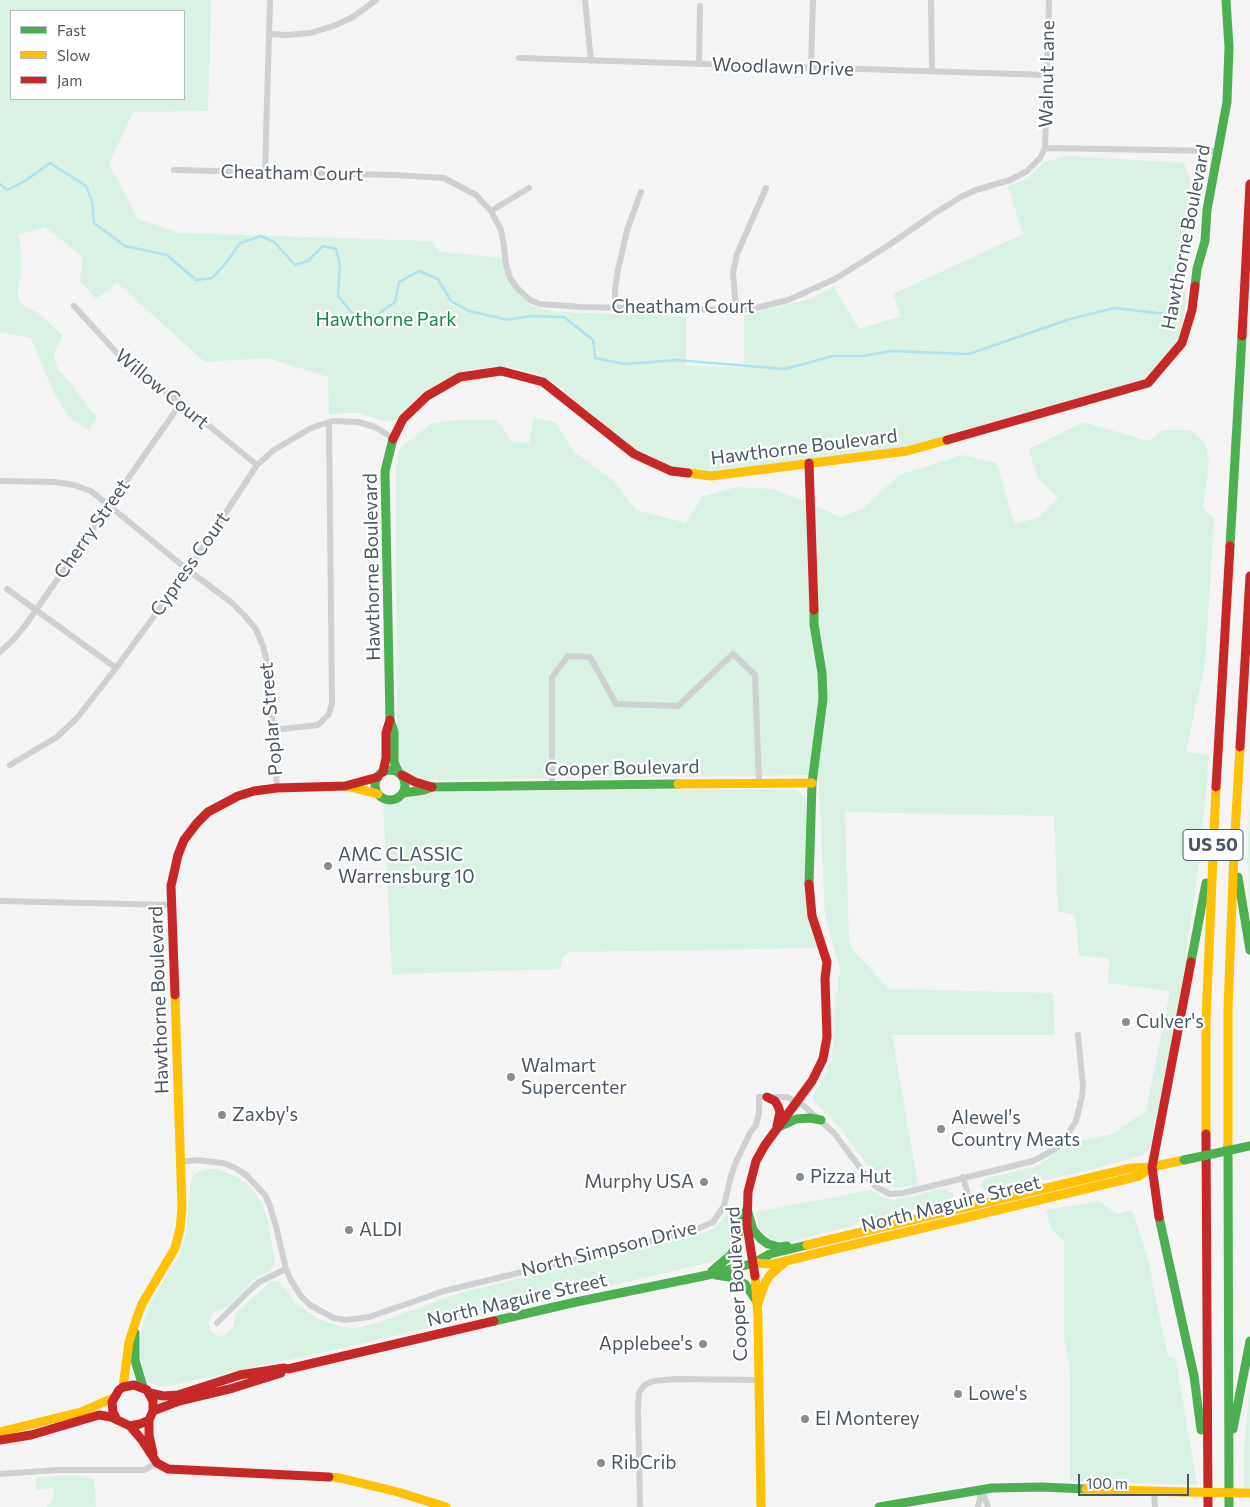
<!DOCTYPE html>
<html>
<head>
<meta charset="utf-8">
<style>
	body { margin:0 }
	#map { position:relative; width:1250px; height:1507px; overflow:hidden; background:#f4f4f4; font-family:Commissioner,sans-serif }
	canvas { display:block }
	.legend { position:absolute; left:10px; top:10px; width:175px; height:90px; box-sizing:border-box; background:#fff; border:1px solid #b7bbc0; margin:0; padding:6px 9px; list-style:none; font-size:15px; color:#4a5661 }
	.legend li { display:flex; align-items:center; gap:10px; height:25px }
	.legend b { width:25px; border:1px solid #b7bbc0 }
	.scale { position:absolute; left:1078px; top:1474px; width:111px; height:22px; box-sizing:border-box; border:2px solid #4a5661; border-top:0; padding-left:6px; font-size:15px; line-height:18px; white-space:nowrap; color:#4a5661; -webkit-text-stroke:4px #fff; paint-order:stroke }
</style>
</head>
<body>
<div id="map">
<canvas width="1250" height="1507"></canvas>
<ul class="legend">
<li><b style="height:6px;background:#4caf50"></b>Fast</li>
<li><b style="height:6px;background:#ffc107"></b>Slow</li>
<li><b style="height:6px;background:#c62828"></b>Jam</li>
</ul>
<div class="scale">100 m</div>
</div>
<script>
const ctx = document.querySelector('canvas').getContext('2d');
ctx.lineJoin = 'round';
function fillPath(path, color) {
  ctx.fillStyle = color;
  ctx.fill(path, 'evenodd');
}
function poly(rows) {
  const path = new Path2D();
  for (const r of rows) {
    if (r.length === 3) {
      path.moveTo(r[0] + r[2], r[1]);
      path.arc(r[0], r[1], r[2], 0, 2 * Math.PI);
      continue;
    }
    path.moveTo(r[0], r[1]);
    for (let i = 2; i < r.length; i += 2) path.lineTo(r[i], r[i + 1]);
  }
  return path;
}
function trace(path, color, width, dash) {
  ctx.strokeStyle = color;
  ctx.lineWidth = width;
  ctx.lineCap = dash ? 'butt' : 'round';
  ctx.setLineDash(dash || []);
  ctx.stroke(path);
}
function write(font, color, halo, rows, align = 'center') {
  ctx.font = font + ' Commissioner,sans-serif';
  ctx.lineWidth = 4.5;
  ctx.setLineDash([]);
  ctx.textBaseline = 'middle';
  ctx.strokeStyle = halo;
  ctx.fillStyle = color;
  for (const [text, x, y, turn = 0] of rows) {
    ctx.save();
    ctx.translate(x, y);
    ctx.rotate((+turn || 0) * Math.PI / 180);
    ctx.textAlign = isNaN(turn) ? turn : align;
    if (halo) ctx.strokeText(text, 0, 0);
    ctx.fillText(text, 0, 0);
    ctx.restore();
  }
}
const green = poly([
	[0,0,211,0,208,111,133,112,109,164,138,219,179,233,431,241,440,252,503,258,511,285,530,305,541,309,557,312,686,316,686,365,744,368,744,315,810,299,834,287,859,329,901,316,893,294,1023,234,1008,186,1027,179,1044,162,1068,156,1184,163,1190,180,1189,209,1177,289,1186,287,1186,304,1180,340,1162,367,1138,386,896,451,696,473,681,471,645,457,623,441,555,383,534,372,511,368,489,367,468,370,447,379,428,390,412,403,400,420,383,421,359,413,342,413,329,415,328,377,268,358,205,362,117,283,96,299,80,281,83,257,45,227,18,235,21,250,21,275,17,294,21,304,38,313,63,336,54,354,57,367,97,417,89,430,69,418,52,389,31,338,0,332],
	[11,11,184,11,184,99,11,99],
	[534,418,555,422,574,452,613,480,636,510,686,523,703,496,738,487,772,489,809,502,840,517,864,508,899,475,962,455,997,463,1014,524,1038,518,1058,498,1037,477,1029,449,1083,422,1148,441,1163,430,1190,430,1205,442,1209,463,1203,508,1214,518,1205,665,1186,751,1209,755,1200,856,1186,952,1189,951,1150,1148,1143,1155,1086,1171,990,1192,982,1189,980,1185,986,1178,1033,1167,1044,1162,1067,1144,1112,1134,1146,1111,1170,991,1108,983,1109,958,1079,956,1075,915,1058,911,1054,816,845,812,849,939,852,949,889,989,1053,993,1055,1035,892,1035,918,1185,898,1188,884,1183,877,1178,841,1129,813,1100,813,1096,823,1079,831,1060,834,1041,835,1000,835,995,838,991,838,976,841,973,825,916,819,783,815,778,809,775,425,780,414,778,407,774,402,769,397,754,396,469,400,448,431,424,456,420,497,420,513,442,529,443],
	[792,789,799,791,806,799,806,875,811,926,817,948,570,952,563,957,560,969,392,974,383,803,391,805,397,804,413,795,430,792],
	[1250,806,1250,921,1248,843],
	[208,1169,216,1169,235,1176,250,1186,260,1200,267,1217,275,1260,273,1267,268,1272,257,1277,228,1306,215,1312,210,1317,209,1325,211,1331,215,1335,221,1336,227,1333,233,1327,236,1313,270,1282,276,1281,280,1283,286,1289,295,1303,318,1319,347,1328,362,1327,374,1324,460,1293,705,1233,714,1228,726,1216,728,1211,736,1212,734,1238,727,1253,715,1261,326,1352,163,1387,157,1385,150,1383,144,1374,140,1354,140,1339,145,1317,152,1300,179,1257,186,1234,190,1185,193,1176,200,1171],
	[943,1188,953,1193,953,1197,950,1201,862,1221,849,1227,788,1242,773,1241,762,1231,758,1223,756,1212,871,1190,881,1197,895,1200],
	[1099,1201,1117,1214,1132,1210,1149,1262,1153,1287,1168,1355,1176,1360,1197,1485,1070,1481,1070,1372,1064,1337,1064,1241,1051,1229,1046,1210],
	[1250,1388,1250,1488,1244,1488,1244,1448],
	[81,1476,94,1479,96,1507,46,1507,53,1500,54,1488,35,1490,37,1477]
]);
const stream = poly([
	[0,184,7,190,25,181,50,163,86,186,92,201,94,223,125,246,167,255,196,280,212,278,226,263,240,243,261,236,274,242,295,265,308,261,323,246,336,249,340,265,338,296,352,313,370,320,395,302,399,282,419,271,438,279,451,301,469,311,508,320,530,316,564,317,593,340,595,358,625,364,676,360,785,369,833,356,864,356,891,351,969,354,1070,319,1114,308,1174,315]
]);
const street = poly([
	[585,0,591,61],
	[931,0,932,71],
	[269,34,286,35,311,33,336,25,353,17,376,0],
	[519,58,1047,75],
	[699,64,700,6],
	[811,66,813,0],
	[1045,148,1049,0],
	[174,170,395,175,444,178,476,195,491,211,501,230,504,246,506,265,510,278,517,288,530,300,540,304,581,307,736,310,752,309,788,300,835,279,889,245,935,213,961,197,976,190,1010,180,1027,171,1040,158,1045,148,1218,151],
	[265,172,270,0],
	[491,211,529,188],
	[74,306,126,363,181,403,257,465],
	[615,308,615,289,618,270,627,230,641,192],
	[736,310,733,272,737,254,766,188],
	[0,481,55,482,74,485,91,491,188,570,231,602,245,616,256,629,263,646,267,662,272,713,277,788],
	[7,589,116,668],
	[0,652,14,639,24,627,181,403],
	[273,730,318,725,329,714,332,703,329,423],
	[10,765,57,737,77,718,116,668,188,570,257,465,274,450,311,428,333,421,358,422,375,427,393,438],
	[552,785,552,677,568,656,590,657,616,704,678,706,733,654,755,675,759,782],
	[0,901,172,905],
	[181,1162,196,1160,223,1163,234,1167,246,1175,265,1195,270,1206,277,1230,286,1269,291,1280,300,1295,310,1305,334,1318,346,1320,369,1317,444,1291,679,1234,697,1229,713,1222,724,1206,731,1176,736,1162,750,1133,756,1125,759,1114,759,1097,787,1097,804,1106,834,1133,870,1181,876,1187,890,1194,903,1193,1033,1161,1054,1150,1062,1143,1076,1121,1082,1097,1083,1086,1078,1035],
	[963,1177,971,1206],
	[217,1323,249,1291,259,1282,286,1269],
	[0,1474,58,1470,144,1470,157,1463],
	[982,1490,988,1507],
	[1154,1491,1155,1507],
	[640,1507,638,1408,639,1393,642,1388,646,1384,654,1381,676,1379,758,1380],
	[978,1507,982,1491]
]);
const fast = poly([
	[1195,286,1197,269,1205,241,1207,210,1227,102,1229,47,1226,0],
	[393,439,385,471,390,720,394,732,394,762,399,773],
	[1230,546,1242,336],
	[390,785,15],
	[403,793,424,790,432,787,678,784],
	[1238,877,1250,950],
	[809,884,812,783,823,699,822,673,814,624,814,610],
	[1191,962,1206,883],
	[781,1126,796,1119,810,1118,821,1120],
	[1228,1145,1229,1507],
	[747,1209,753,1230,761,1239,768,1244,779,1247,787,1246],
	[1159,1217,1194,1376,1201,1430],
	[712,1271,731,1255,736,1245,741,1222,747,1209],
	[716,1275,729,1277,745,1284,758,1303],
	[494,1321,576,1302,708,1275,754,1263,770,1254,807,1245],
	[135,1333,135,1360,143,1387],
	[1233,1429,1250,1341],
	[879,1507,992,1488,1042,1487,1086,1489]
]);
const slow = poly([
	[688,473,711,476,907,451,947,440],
	[678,784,812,783],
	[346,786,378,794],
	[1206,1134,1206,1020,1216,787],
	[1228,1145,1228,1009,1234,851,1240,747],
	[807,1245,1131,1168,1152,1167,1184,1160],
	[754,1263,773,1264,1139,1176,1152,1167],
	[755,1276,758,1318,761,1507],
	[758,1303,765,1283,770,1275,784,1263],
	[123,1387,129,1342,137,1317,142,1304,175,1248,180,1229,182,1208,175,995],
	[0,1432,81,1412,113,1398],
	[329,1477,340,1478,398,1492,446,1507],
	[1086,1489,1184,1492]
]);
const jam = poly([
	[1242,336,1250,184],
	[393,439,403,419,427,396,460,377,501,371,543,382,634,454,671,471,688,473],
	[947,440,1148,383,1182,343,1192,310,1195,286],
	[809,463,814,610],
	[1240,747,1250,576],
	[383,772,386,758,386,733,390,720],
	[402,775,415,782,432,787],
	[1216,787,1230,546],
	[175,995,171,886,178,855,184,840,197,823,208,812,238,796,254,791,277,788,345,786,378,777],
	[767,1097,775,1101,778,1106,780,1112,777,1126],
	[1206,1134,1208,1507],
	[1159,1217,1152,1167,1191,962],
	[755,1276,747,1226,748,1192,756,1161,765,1145,812,1081,823,1059,827,1037,825,979,827,962,812,916,809,884],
	[150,1393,163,1396,178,1395,240,1375,284,1368,288,1369,494,1321],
	[153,1411,179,1401,233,1388,281,1373],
	[149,1420,149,1435,153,1453],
	[130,1426,142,1440,157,1463,168,1469,329,1477],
	[0,1440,31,1435,99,1415,111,1417,130,1426,140,1424,149,1420,153,1411,153,1401,147,1390,134,1385,123,1387,119,1390,112,1402,113,1412,117,1420]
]);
const fastBridge = poly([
	[1184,1160,1250,1146]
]);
const slowBridge = poly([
	[1184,1492,1250,1493]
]);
const markers = [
	[328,866,5,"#868d94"],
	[1126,1022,5,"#868d94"],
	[511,1077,5,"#868d94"],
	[222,1115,5,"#868d94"],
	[941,1129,5,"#868d94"],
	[800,1177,5,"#868d94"],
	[704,1182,5,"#868d94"],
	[349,1230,5,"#868d94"],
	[703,1344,5,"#868d94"],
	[958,1394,5,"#868d94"],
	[805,1419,5,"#868d94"],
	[601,1463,5,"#868d94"]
];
const shields = [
	[1213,845,60]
];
const shieldNames = [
	["US 50",1213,845]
];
const streetNames = [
	["Woodlawn Drive",783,67,2],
	["Walnut Lane",1047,74,-89],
	["Cheatham Court",292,173,1],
	["Hawthorne Boulevard",1186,237,-79],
	["Cheatham Court",683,307],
	["Willow Court",162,389,39],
	["Hawthorne Boulevard",804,447,-7],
	["Cherry Street",92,529,-55],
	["Cypress Court",190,564,-55],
	["Hawthorne Boulevard",372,567,-91],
	["Poplar Street",271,719,-95],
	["Cooper Boulevard",622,768,-1],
	["Hawthorne Boulevard",159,1000,-92],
	["North Maguire Street",951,1204,-14],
	["North Simpson Drive",609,1249,-14],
	["Cooper Boulevard",737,1284,-93],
	["North Maguire Street",517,1300,-13]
];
const parkNames = [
	["Hawthorne Park",386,320]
];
const poiNames = [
	["AMC CLASSIC",338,855],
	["Warrensburg 10",338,877],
	["Culver's",1136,1022],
	["Walmart",521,1066],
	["Supercenter",521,1088],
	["Zaxby's",232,1115],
	["Alewel's",951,1118],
	["Country Meats",951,1140],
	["Pizza Hut",810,1177],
	["Murphy USA",694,1182,"right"],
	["ALDI",359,1230],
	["Applebee's",693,1344,"right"],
	["Lowe's",968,1394],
	["El Monterey",815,1419],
	["RibCrib",611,1463]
];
fillPath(green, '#d9f2e3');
trace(stream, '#aee2f0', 2.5);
trace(street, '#ced0d2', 6);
trace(fast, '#4caf50', 9);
trace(slow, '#ffc107', 9);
trace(jam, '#c62828', 9);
trace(fastBridge, '#4caf50', 9);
trace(slowBridge, '#ffc107', 9);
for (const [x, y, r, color] of markers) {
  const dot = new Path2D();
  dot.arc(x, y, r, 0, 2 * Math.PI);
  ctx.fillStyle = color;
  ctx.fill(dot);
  trace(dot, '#fff', 2);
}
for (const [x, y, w] of shields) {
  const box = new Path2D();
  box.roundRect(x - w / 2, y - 15.5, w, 31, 4);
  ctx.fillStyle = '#fff';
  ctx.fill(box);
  trace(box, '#4a5661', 1);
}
write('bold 18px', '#4a5661', null, shieldNames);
write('19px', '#4a5661', '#fff', streetNames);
write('19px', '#17864f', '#fff', parkNames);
write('19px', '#4a5661', '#fff', poiNames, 'left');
</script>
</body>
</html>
